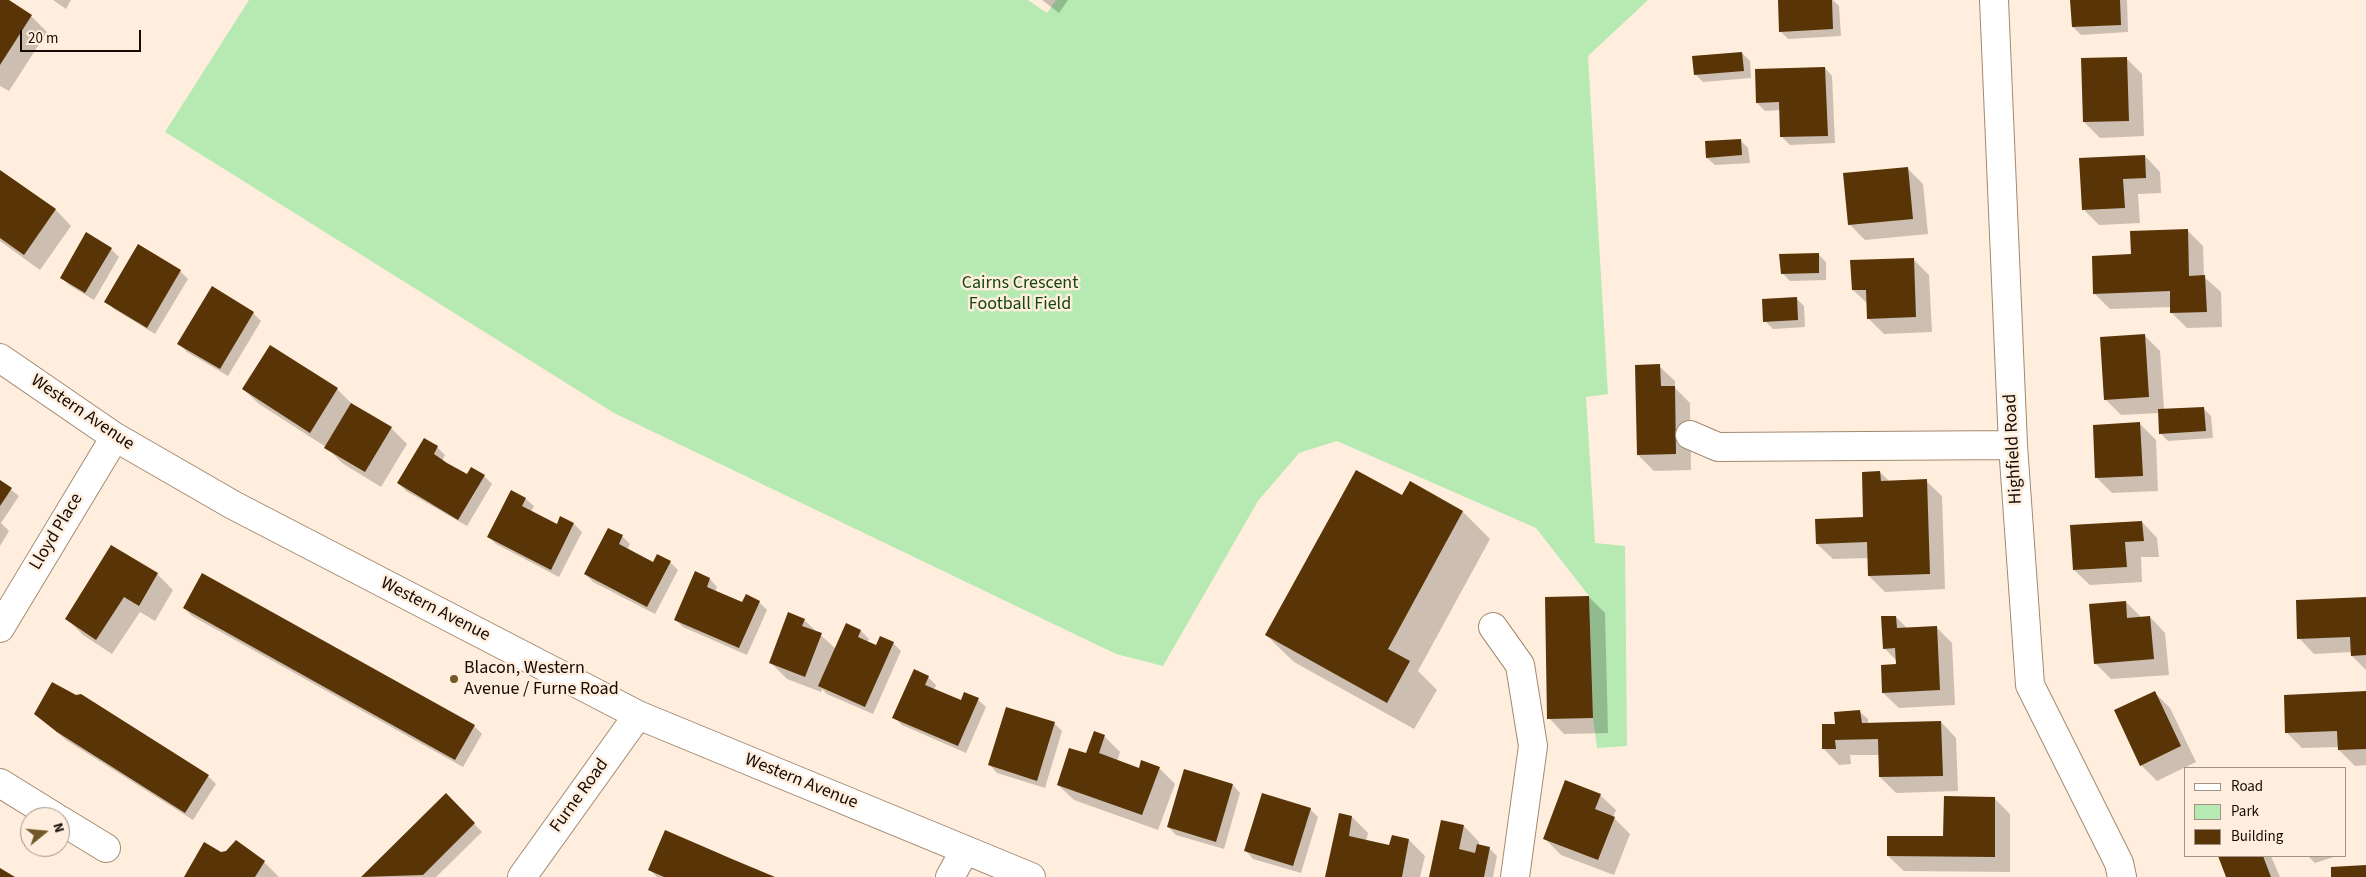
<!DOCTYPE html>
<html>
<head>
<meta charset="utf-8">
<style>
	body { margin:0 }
	#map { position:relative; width:2366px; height:877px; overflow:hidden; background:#fed; font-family:"Source Sans 3",sans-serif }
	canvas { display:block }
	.legend { position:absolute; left:2184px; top:767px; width:162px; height:90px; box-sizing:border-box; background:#fed; border:1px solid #a19386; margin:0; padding:6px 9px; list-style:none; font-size:15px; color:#150b04 }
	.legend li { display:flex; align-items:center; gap:10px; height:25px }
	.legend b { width:25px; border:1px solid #a19386 }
	.north { position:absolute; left:20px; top:807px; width:50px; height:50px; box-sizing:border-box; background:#fed; border:1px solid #a19386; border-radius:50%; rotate:73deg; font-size:14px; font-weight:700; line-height:20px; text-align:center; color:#150b04 }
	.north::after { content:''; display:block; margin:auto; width:18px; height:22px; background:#725729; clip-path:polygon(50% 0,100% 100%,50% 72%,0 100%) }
	.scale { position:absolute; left:20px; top:30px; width:121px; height:22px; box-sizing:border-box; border:2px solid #150b04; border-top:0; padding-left:6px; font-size:15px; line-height:18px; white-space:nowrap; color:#150b04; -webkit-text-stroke:4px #fed; paint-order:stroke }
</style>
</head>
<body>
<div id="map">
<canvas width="2366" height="877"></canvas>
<ul class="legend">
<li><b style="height:6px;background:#fff"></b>Road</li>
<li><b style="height:14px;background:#b6eab2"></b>Park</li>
<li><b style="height:14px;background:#583407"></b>Building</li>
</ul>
<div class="north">N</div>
<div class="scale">20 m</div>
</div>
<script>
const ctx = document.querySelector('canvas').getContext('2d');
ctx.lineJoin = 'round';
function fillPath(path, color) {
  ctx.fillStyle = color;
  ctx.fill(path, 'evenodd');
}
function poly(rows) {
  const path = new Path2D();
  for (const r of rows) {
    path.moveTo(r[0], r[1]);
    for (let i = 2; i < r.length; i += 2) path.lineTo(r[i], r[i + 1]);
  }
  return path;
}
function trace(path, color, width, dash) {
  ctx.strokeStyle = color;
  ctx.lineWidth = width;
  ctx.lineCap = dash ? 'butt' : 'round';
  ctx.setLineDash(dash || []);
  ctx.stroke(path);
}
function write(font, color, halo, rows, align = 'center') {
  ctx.font = font + ' "Source Sans 3",sans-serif';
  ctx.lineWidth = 5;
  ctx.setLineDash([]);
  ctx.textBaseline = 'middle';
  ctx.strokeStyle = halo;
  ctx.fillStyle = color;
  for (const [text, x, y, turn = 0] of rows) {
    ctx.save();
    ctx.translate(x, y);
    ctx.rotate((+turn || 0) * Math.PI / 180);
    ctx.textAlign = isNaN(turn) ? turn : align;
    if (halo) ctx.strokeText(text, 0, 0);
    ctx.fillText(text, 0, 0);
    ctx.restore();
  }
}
const green = poly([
	[249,0,1028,0,1047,13,1056,0,1648,0,1588,56,1608,394,1586,397,1595,543,1625,546,1627,746,1597,748,1593,718,1589,596,1536,528,1337,441,1299,453,1258,501,1163,666,1116,654,614,413,165,132]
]);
const shadow = poly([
	[0,0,7,0,31,16,47,32,9,91,0,86],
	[53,0,71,0,66,9],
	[1042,0,1068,0,1059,13],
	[1792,0,1833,0,1839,6,1841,36,1788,39,1780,31],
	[2072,0,2127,0,2128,32,2081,35,2073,27],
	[1742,53,1750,61,1751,78,1703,82,1695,74],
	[2126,58,2142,74,2144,136,2100,138,2084,122],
	[1825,68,1832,76,1835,143,1790,145,1782,137,1780,110,1765,111,1757,103],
	[1740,140,1748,148,1750,163,1715,165,1707,158],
	[2145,156,2160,172,2161,193,2138,194,2140,223,2099,225,2083,209],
	[1908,169,1923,184,1928,234,1865,240,1849,224],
	[0,172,56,210,71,226,40,270,0,241],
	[2187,230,2203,246,2204,277,2221,292,2222,327,2187,328,2172,313,2171,307,2110,309,2094,293,2132,255],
	[111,249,119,257,94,300,69,285,61,277],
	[1818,254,1826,262,1826,280,1790,281,1782,273],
	[1913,259,1929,275,1932,332,1884,334,1868,318,1868,304,1853,290],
	[180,271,188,279,155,334,114,309,106,301],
	[1796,298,1804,306,1805,327,1773,329,1765,321],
	[253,313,261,321,228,376,187,352,179,344],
	[2144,335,2160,351,2164,410,2203,408,2211,416,2213,438,2168,441,2160,433,2160,413,2121,415,2105,399],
	[270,346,337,389,354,406,391,428,407,444,381,487,342,463,326,447,259,404,243,389],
	[1659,366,1675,381,1675,388,1690,403,1691,470,1654,471,1638,455],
	[2140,424,2156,440,2158,491,2112,493,2097,478],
	[437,447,445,455,442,461,468,476,484,476,492,484,467,526,406,491,398,483],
	[1880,472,1890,482,1926,481,1942,496,1945,589,1885,592,1869,576,1869,558,1833,559,1817,544,1865,518],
	[0,481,19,496,1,523,9,531,0,546],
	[1410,483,1463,512,1490,539,1418,671,1437,690,1414,729,1294,662,1266,635,1403,497],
	[526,499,534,506,531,512,558,526,561,518,574,524,582,532,559,577,496,544,488,536],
	[2142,522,2157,538,2159,557,2141,557,2142,582,2090,585,2074,570],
	[622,536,630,544,627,550,654,563,670,562,678,570,655,614,593,582,585,574],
	[157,574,173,590,155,621,140,612,112,654,83,635,67,619],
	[710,579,717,587,715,592,743,604,759,602,767,610,747,655,683,627,675,619],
	[1589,597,1605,613,1608,733,1564,734,1549,718],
	[2366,599,2366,670,2352,656,2352,652,2314,654,2299,638],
	[2126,602,2142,618,2150,617,2165,633,2169,675,2111,679,2095,663],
	[184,608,474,726,482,734,463,767,192,616],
	[1896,617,1907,628,1936,627,1952,643,1955,705,1899,708,1883,693,1898,665,1898,662,1884,648],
	[804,620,836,649,847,625,861,631,869,639,867,642,876,647,893,643,901,651,873,714,827,694,822,689,821,692,787,679,771,663],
	[928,677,936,685,934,690,962,702,978,700,986,707,966,753,902,725,894,717],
	[2154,692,2170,708,2196,762,2157,781,2141,765],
	[2366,693,2366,765,2355,766,2339,750,2339,747,2302,748,2286,732],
	[1860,712,1868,719,1868,724,1941,722,1956,738,1958,791,1896,793,1880,777,1879,755,1850,755,1851,764,1839,765,1824,749,1836,725],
	[36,714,208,776,216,784,193,820,66,740],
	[1054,723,1062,731,1045,788,997,773,990,765],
	[1104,736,1120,752,1117,761,1140,769,1159,768,1175,784,1158,830,1074,800,1058,785],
	[1233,785,1240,793,1224,849,1176,835,1168,827],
	[446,795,482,832,436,877,363,877],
	[1600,795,1616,810,1613,817,1630,834,1614,875,1561,855,1545,839],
	[1994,798,2010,814,2010,872,1904,871,1888,856,1945,837],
	[1310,809,1318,817,1301,873,1253,859,1246,851],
	[1352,817,1368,833,1366,841,1390,846,1409,840,1425,856,1420,877,1327,877],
	[1464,826,1479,842,1479,845,1489,848,1497,856,1493,877,1430,877],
	[221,853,264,862,279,877,186,877],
	[2219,856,2271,856,2280,877,2228,877],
	[2308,856,2337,856,2315,863],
	[650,870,772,877,657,877]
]);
const building = poly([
	[0,0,9,0,32,15,0,65],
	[1778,0,1832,0,1833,29,1779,32],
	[2070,0,2120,0,2121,25,2072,27],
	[1742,52,1744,71,1694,75,1692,56],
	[2127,57,2129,121,2083,122,2081,58],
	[1825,67,1828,136,1780,137,1779,102,1756,103,1755,69],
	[1741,139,1742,155,1706,158,1705,141],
	[2145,155,2146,178,2123,179,2125,208,2082,210,2079,158],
	[1908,167,1913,219,1848,225,1843,173],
	[0,170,56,209,24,255,0,238],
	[2188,229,2189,276,2205,275,2207,312,2170,313,2170,291,2093,294,2092,256,2131,254,2130,231],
	[86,232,112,248,85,293,60,278],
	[138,244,181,270,147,328,104,302],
	[1819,253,1819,273,1781,274,1779,254],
	[1914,258,1916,317,1867,319,1866,290,1852,290,1850,260],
	[212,286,254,312,220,369,177,344],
	[1797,297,1798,320,1763,322,1762,299],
	[2145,334,2149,397,2104,400,2100,337],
	[270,345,338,388,310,433,242,389],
	[1660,364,1661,386,1675,386,1676,454,1637,455,1635,365],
	[351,403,392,427,365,472,324,448],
	[2204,407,2206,431,2159,434,2158,409],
	[2140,422,2143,476,2095,478,2093,425],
	[424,438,438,446,434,454,447,463,467,474,471,467,485,475,458,520,397,483],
	[1356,470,1402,495,1410,481,1463,511,1388,649,1410,661,1387,703,1265,635],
	[1880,471,1881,481,1927,479,1930,574,1868,576,1867,542,1816,544,1815,519,1863,517,1862,472],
	[0,480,12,488,0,506],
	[511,490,526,498,522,506,557,524,560,516,574,523,551,570,487,537],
	[2142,521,2144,541,2125,542,2127,567,2073,570,2070,525],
	[608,528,623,535,619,544,653,562,657,554,671,561,647,607,584,574],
	[111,545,158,573,139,606,124,597,96,640,65,619],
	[695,571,710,578,707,587,742,602,746,594,760,601,739,648,674,620],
	[202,573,475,725,455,760,183,608],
	[1589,596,1593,718,1547,719,1545,597],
	[2366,597,2366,655,2351,656,2350,637,2297,639,2296,600],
	[2126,601,2127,618,2150,616,2154,659,2094,664,2089,604],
	[788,612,805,619,802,626,822,633,805,677,769,663],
	[1881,616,1896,616,1897,628,1937,626,1940,690,1882,693,1881,665,1896,664,1895,648,1883,649],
	[846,623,861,630,858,637,876,645,880,636,894,642,865,707,818,686],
	[914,669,929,676,925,685,961,700,964,692,979,698,958,746,892,718],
	[52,682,76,695,81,694,209,775,185,813,57,732,34,714],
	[2155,691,2181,746,2140,766,2114,710],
	[2366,691,2366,749,2338,750,2337,731,2285,733,2284,695],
	[1006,707,1055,722,1037,781,988,765],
	[1860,710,1862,723,1941,721,1943,776,1879,777,1878,739,1835,740,1836,749,1822,749,1822,724,1835,724,1834,712],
	[1094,731,1105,735,1099,753,1139,768,1141,760,1160,767,1142,815,1057,785,1069,748,1086,753],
	[1184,769,1233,784,1216,842,1167,827],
	[1565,780,1601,794,1595,809,1615,817,1598,860,1543,839],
	[446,793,475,823,423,875,361,877],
	[1262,793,1311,808,1293,866,1244,851],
	[1944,796,1995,797,1995,857,1887,856,1887,836,1943,836],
	[1339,813,1352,816,1349,836,1389,845,1392,835,1409,839,1402,877,1325,877],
	[1441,820,1464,825,1459,849,1475,853,1477,844,1490,847,1484,877,1429,877],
	[665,830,732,859,775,877,664,877,648,870],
	[236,840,265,861,255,877,184,877,204,842,221,852,226,851],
	[2218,856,2263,856,2271,877,2226,877],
	[2366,865,2366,877,2331,877,2331,867],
	[0,868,15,877,0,877]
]);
const minor = poly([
	[1994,0,2013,445,2030,685,2119,863,2122,877],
	[0,358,115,437,233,505,638,715,1031,877],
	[1690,435,1718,447,2013,445],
	[1493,627,1520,665,1533,746,1515,877],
	[0,628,115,437],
	[0,783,55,817],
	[60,820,106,848],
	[522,877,638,715],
	[950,877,965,850]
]);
const markers = [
	[454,679,5,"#725729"]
];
const parkNames = [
	["Cairns Crescent",1020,284],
	["Football Field",1020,305]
];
const streetNames = [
	["Western Avenue",82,413,34],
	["Highfield Road",2014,449,-93],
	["Lloyd Place",57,532,-59],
	["Western Avenue",435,610,27],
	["Western Avenue",801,782,22],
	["Furne Road",580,796,-54]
];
const poiNames = [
	["Blacon, Western",464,669],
	["Avenue / Furne Road",464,690]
];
fillPath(green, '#b6eab2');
fillPath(shadow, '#0003');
fillPath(building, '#583407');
trace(minor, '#a38970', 30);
trace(minor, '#fff', 28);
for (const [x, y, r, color] of markers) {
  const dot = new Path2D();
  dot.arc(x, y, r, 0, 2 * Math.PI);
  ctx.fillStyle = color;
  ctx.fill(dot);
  trace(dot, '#fed', 2);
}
write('18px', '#134711', '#fed', parkNames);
write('18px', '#150b04', '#fed', streetNames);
write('18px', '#150b04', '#fed', poiNames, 'left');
</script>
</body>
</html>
